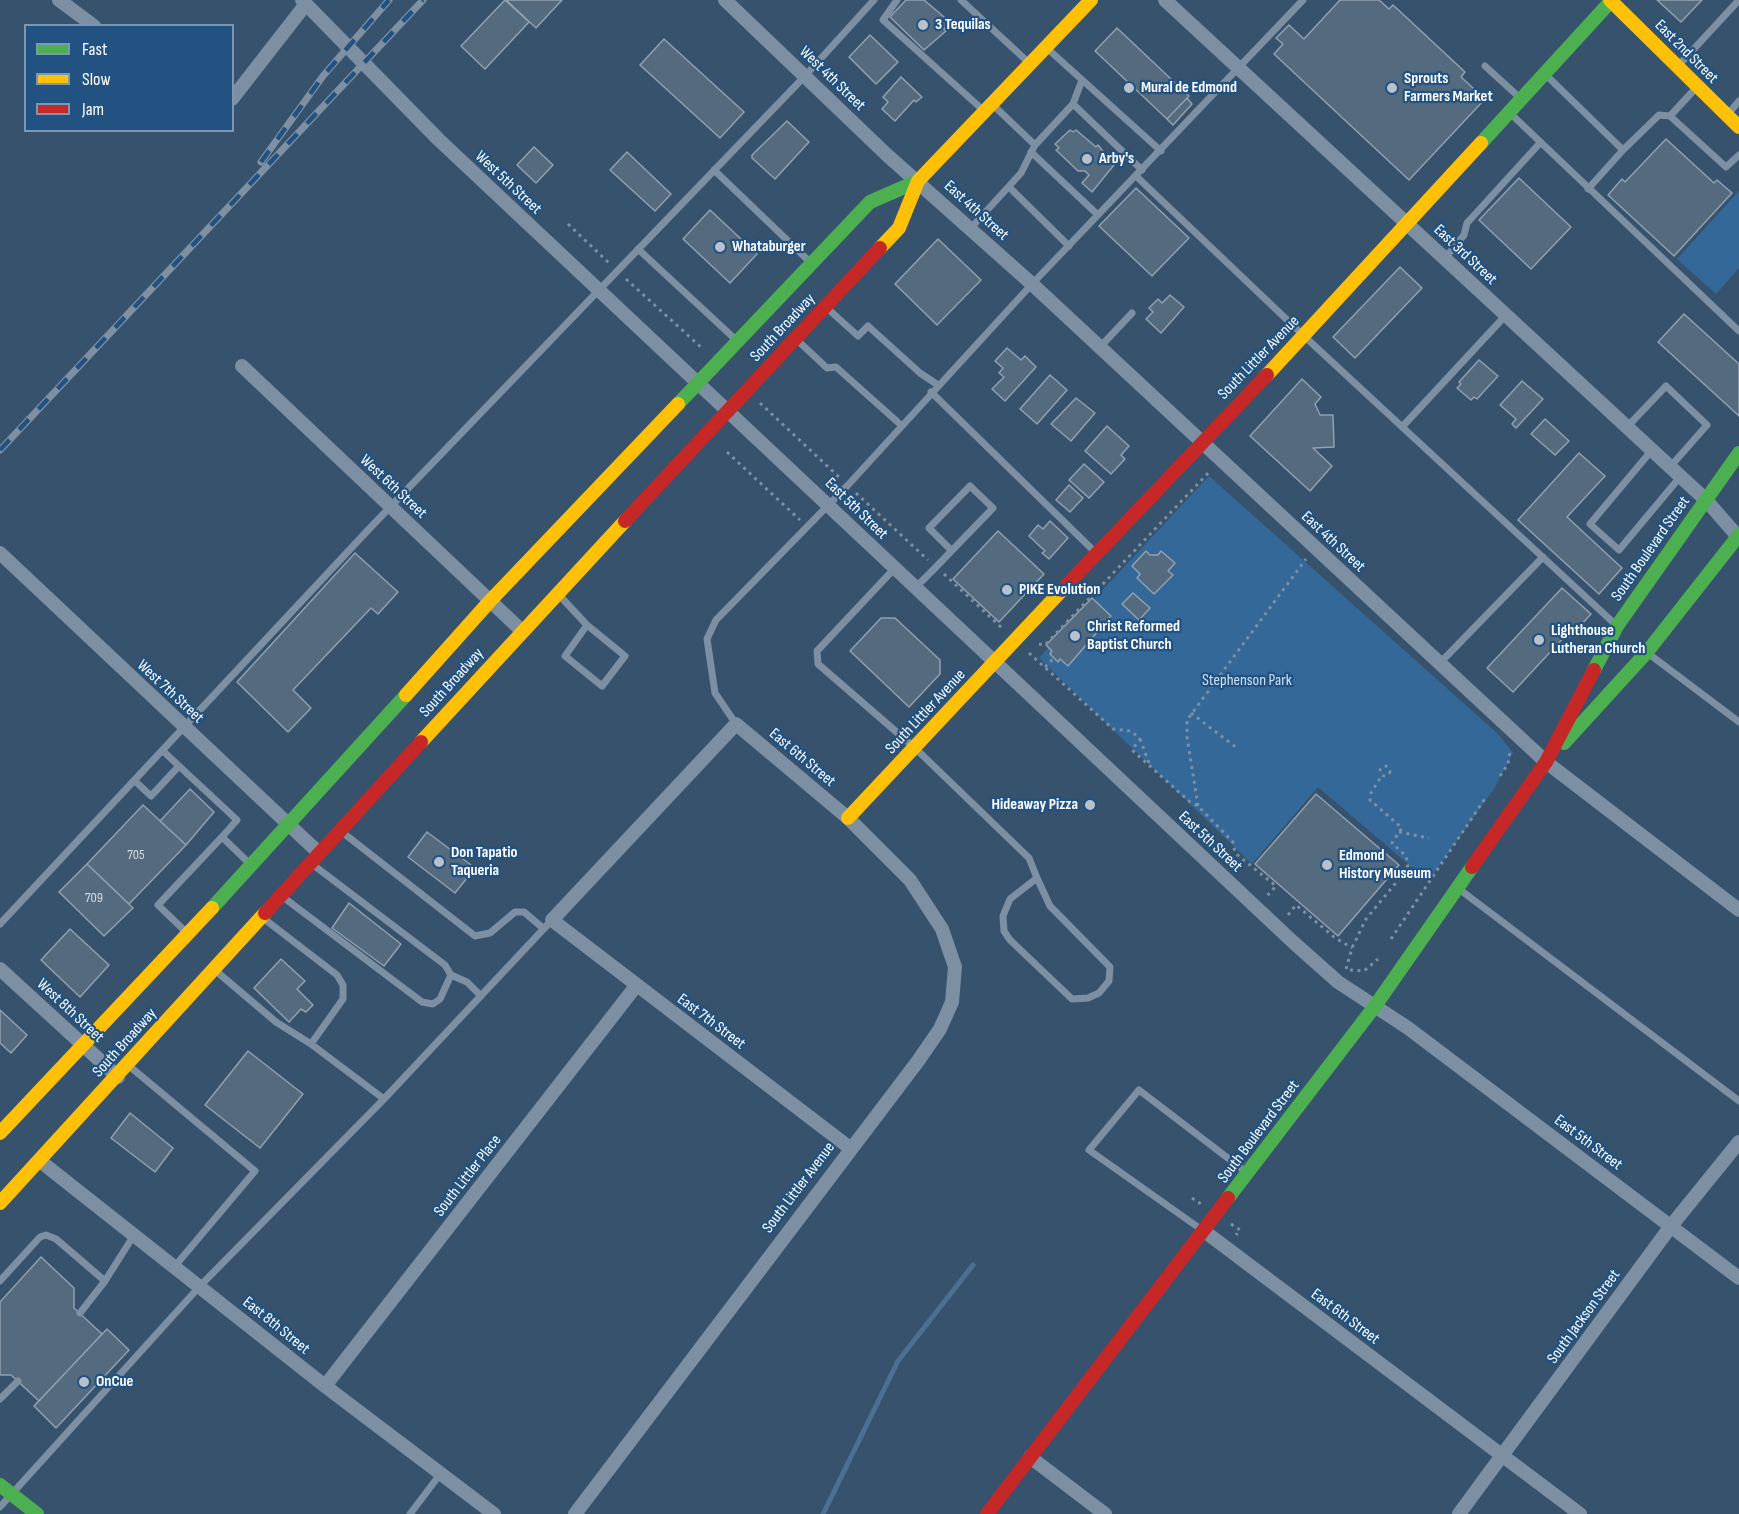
<!DOCTYPE html>
<html>
<head>
<meta charset="utf-8">
<style>
	body { margin:0 }
	#map { position:relative; width:1739px; height:1514px; overflow:hidden; background:#37526c; font-family:"Sofia Sans Condensed",sans-serif }
	canvas { display:block }
	.legend { position:absolute; left:24px; top:24px; width:210px; height:108px; box-sizing:border-box; background:#215282; border:2px solid #7a97b4; margin:0; padding:8px 10px; list-style:none; font-size:18px; color:#fff }
	.legend li { display:flex; align-items:center; gap:12px; height:30px }
	.legend b { width:30px; border:2px solid #7a97b4 }
</style>
</head>
<body>
<div id="map">
<canvas width="1739" height="1514"></canvas>
<ul class="legend">
<li><b style="height:8px;background:#4caf50"></b>Fast</li>
<li><b style="height:8px;background:#ffc107"></b>Slow</li>
<li><b style="height:8px;background:#c62828"></b>Jam</li>
</ul>
</div>
<script>
const ctx = document.querySelector('canvas').getContext('2d');
ctx.lineJoin = 'round';
function fillPath(path, color) {
  ctx.fillStyle = color;
  ctx.fill(path, 'evenodd');
}
function poly(rows) {
  const path = new Path2D();
  for (const r of rows) {
    if (r.length === 3) {
      path.moveTo(r[0] + r[2], r[1]);
      path.arc(r[0], r[1], r[2], 0, 2 * Math.PI);
      continue;
    }
    path.moveTo(r[0], r[1]);
    for (let i = 2; i < r.length; i += 2) path.lineTo(r[i], r[i + 1]);
  }
  return path;
}
function trace(path, color, width, dash) {
  ctx.strokeStyle = color;
  ctx.lineWidth = width;
  ctx.lineCap = dash ? 'butt' : 'round';
  ctx.setLineDash(dash || []);
  ctx.stroke(path);
}
function write(font, color, halo, rows, align = 'center') {
  ctx.font = font + ' "Sofia Sans Condensed",sans-serif';
  ctx.lineWidth = 4.5;
  ctx.setLineDash([]);
  ctx.textBaseline = 'middle';
  ctx.strokeStyle = halo;
  ctx.fillStyle = color;
  for (const [text, x, y, turn = 0] of rows) {
    ctx.save();
    ctx.translate(x, y);
    ctx.rotate((+turn || 0) * Math.PI / 180);
    ctx.textAlign = isNaN(turn) ? turn : align;
    if (halo) ctx.strokeText(text, 0, 0);
    ctx.fillText(text, 0, 0);
    ctx.restore();
  }
}
const green = poly([
	[1739,191,1739,268,1716,294,1677,259],
	[1209,476,1497,733,1513,753,1494,789,1428,881,1318,787,1252,864,1039,658]
]);
const stream = poly([
	[823,1514,898,1361,973,1265]
]);
const building = poly([
	[505,0,529,22,485,69,461,46,505,0],
	[506,0,562,0,536,28,506,0],
	[906,0,924,0,950,22,944,29,946,31,924,50,890,17,906,0],
	[1340,0,1379,0,1389,9,1393,5,1465,72,1461,77,1485,99,1409,180,1274,54,1283,44,1276,38,1289,25,1304,39,1340,0],
	[1657,0,1702,0,1681,22,1657,0],
	[1117,28,1189,96,1167,119,1095,51,1117,28],
	[870,35,898,62,876,84,849,57,870,35],
	[664,39,744,112,720,138,640,65,664,39],
	[901,77,922,97,916,102,914,100,895,121,882,109,888,102,883,97,901,77],
	[1187,98,1192,104,1173,125,1167,119,1187,98],
	[787,121,809,142,775,179,752,158,752,155,787,121],
	[1070,130,1073,132,1076,130,1096,147,1098,145,1114,165,1092,192,1082,183,1089,175,1085,171,1078,171,1056,150,1059,148,1055,144,1070,130],
	[1666,139,1714,183,1717,180,1732,193,1674,256,1608,195,1622,179,1625,182,1666,139],
	[534,147,553,165,536,183,517,165,534,147],
	[627,152,671,194,655,211,610,170,627,152],
	[1519,178,1571,227,1531,269,1479,220,1519,178],
	[1136,188,1189,238,1152,276,1099,226,1136,188],
	[710,210,757,254,730,283,683,239,710,210],
	[938,239,981,280,937,325,895,284,938,239],
	[1400,267,1422,288,1355,358,1333,337,1400,267],
	[1170,295,1184,307,1161,333,1146,319,1153,312,1149,308,1158,299,1162,303,1170,295],
	[1684,314,1739,364,1739,416,1658,342,1684,314],
	[1007,348,1021,360,1025,356,1036,367,1005,401,992,389,1004,377,999,373,1003,368,995,361,1007,348],
	[1479,360,1498,376,1477,399,1474,397,1471,400,1457,388,1461,384,1459,382,1479,360],
	[1050,375,1067,390,1037,424,1020,409,1050,375],
	[1302,379,1321,397,1315,404,1320,415,1333,415,1334,447,1313,448,1332,466,1310,491,1250,436,1302,379],
	[1522,381,1543,399,1516,428,1512,424,1516,419,1500,405,1522,381],
	[1076,398,1095,413,1071,441,1051,424,1076,398],
	[1545,419,1569,441,1555,455,1531,434,1545,419],
	[1107,426,1129,446,1121,455,1125,459,1111,474,1085,451,1107,426],
	[1579,453,1605,476,1567,517,1622,568,1599,594,1518,520,1579,453],
	[1084,464,1104,482,1089,498,1069,480,1084,464],
	[1069,485,1083,498,1070,512,1056,500,1069,485],
	[1050,521,1068,538,1049,559,1042,553,1045,551,1029,536,1038,525,1043,529,1050,521],
	[998,531,1044,574,999,622,953,579,998,531],
	[1146,551,1150,555,1158,555,1161,551,1175,563,1168,571,1173,575,1154,594,1137,578,1140,574,1132,566,1146,551],
	[355,553,398,592,378,614,371,608,293,690,311,708,288,732,237,682,355,553],
	[1562,588,1591,614,1570,637,1567,634,1513,692,1487,668,1562,588],
	[1133,593,1150,608,1139,620,1122,604,1133,593],
	[1092,598,1111,616,1068,666,1060,659,1058,662,1050,654,1052,651,1046,645,1092,598],
	[881,618,895,618,940,660,940,674,909,707,850,651,881,618],
	[190,789,214,812,186,845,160,821,190,789],
	[1316,794,1399,865,1338,936,1255,864,1316,794],
	[143,805,186,845,129,904,87,864,143,805],
	[427,832,475,868,455,893,408,857,427,832],
	[87,864,133,908,104,936,59,892,87,864],
	[349,903,401,944,384,966,332,928,349,903],
	[70,929,109,965,80,997,41,960,70,929],
	[281,959,305,981,297,989,313,1005,306,1012,301,1009,289,1022,254,988,281,959],
	[0,1010,27,1035,11,1053,0,1043,0,1010],
	[248,1051,303,1094,260,1148,205,1105,248,1051],
	[130,1113,173,1148,155,1172,111,1138,130,1113],
	[41,1257,74,1288,74,1308,102,1334,39,1401,11,1375,0,1375,0,1302,41,1257],
	[107,1329,129,1350,56,1428,34,1406,107,1329]
]);
const path = poly([
	[568,224,610,264],
	[626,279,703,349],
	[760,403,840,478],
	[727,452,800,520],
	[856,493,928,560],
	[944,574,1003,629],
	[1039,644,1045,645,1211,470],
	[1029,653,1113,729,1131,731,1140,739,1132,750,1190,802,1198,806,1233,842,1235,853,1276,886,1267,896],
	[1045,667,1054,658],
	[1191,713,1237,748],
	[1140,739,1149,763],
	[1385,771,5],
	[1500,776,1508,764,1510,750],
	[1198,806,1187,737,1187,720,1306,559],
	[1399,832,1429,838],
	[1288,915,1296,905,1334,937,1352,948],
	[1391,939,1486,797],
	[1346,969,1352,948,1366,919,1404,873,1408,865,1406,856,1392,843,1402,828,1370,800,1371,793,1382,775],
	[1350,970,1364,971,1378,959],
	[1192,1198,1201,1204],
	[1231,1224,1240,1230,1236,1235]
]);
const lane = poly([
	[897,0,883,20,983,110],
	[961,0,1028,62],
	[1049,50,1161,151],
	[1679,65,1739,0],
	[1485,66,1519,97],
	[1546,75,1623,150,1659,115,1670,116,1726,167,1739,155],
	[1073,104,1142,170],
	[993,105,1035,145],
	[1511,114,1739,331],
	[1728,114,1739,101],
	[1670,116,1695,89],
	[1031,152,1098,215],
	[714,170,810,262],
	[1136,176,1304,336,1616,625],
	[1009,187,1069,246],
	[1588,189,1623,150],
	[970,229,1021,173,1035,145,1073,104,1082,80],
	[638,249,735,339],
	[1445,258,1464,235,1467,223,1540,143],
	[827,308,858,336,868,326,920,373,938,385],
	[797,340,827,368,836,367,901,425],
	[1100,347,1132,313],
	[931,392,1094,551],
	[1402,427,1506,315],
	[1627,427,1666,386,1707,425,1670,467],
	[1652,450,1590,524,1619,550,1680,477],
	[894,569,817,651,818,664,915,748,1029,858,1037,878,1050,906,1110,967,1109,981,1099,993,1088,998,1072,999,1010,940,1004,931,1003,916,1010,899,1037,878],
	[915,588,936,567,993,508,970,486,929,528,951,550],
	[559,595,587,625,625,656,602,686,565,656,587,625],
	[1649,654,1739,722],
	[1439,664,1543,557],
	[736,724,715,693,707,639,716,620,848,485,1032,284,1303,0],
	[163,751,179,766],
	[135,781,151,796,179,766,237,820,222,837,250,864],
	[342,832,475,936,490,933,515,912,524,912,544,929],
	[1459,889,1739,1101],
	[283,897,422,1002,433,1004,440,999,451,975,445,965,312,864],
	[263,918,337,975,343,985,343,999,311,1044],
	[0,924,369,529,805,76,874,0],
	[186,932,158,905,222,837],
	[216,971,276,1022,311,1044,384,1099],
	[451,975,467,982,481,996],
	[128,1065,255,1171,175,1266],
	[1202,1230,1089,1150,1139,1090,1246,1172],
	[0,1281,40,1237,46,1235,56,1239,105,1281,134,1235],
	[80,1313,105,1281],
	[0,1399,18,1381],
	[0,1507,200,1286,384,1099,552,920],
	[410,1514,441,1473]
]);
const street = poly([
	[59,0,94,26],
	[302,0,438,139,1293,942,1338,982,1408,1028,1739,1278],
	[725,0,887,155,1032,284,1546,762,1739,910],
	[1165,0,1706,500,1739,538],
	[232,99,306,4],
	[242,366,522,631],
	[0,553,319,853],
	[0,969,118,1077],
	[40,1161,325,1386,494,1514],
	[1204,1231,1580,1514],
	[325,1386,636,986],
	[1030,1457,1105,1514],
	[575,1514,918,1061,940,1029,952,1002,955,967,942,929,910,880,848,818,736,724,552,920,850,1148],
	[1459,1514,1671,1226,1739,1142]
]);
const fast = poly([
	[1481,143,1612,0],
	[678,404,870,202,918,181],
	[1594,670,1617,626,1739,453],
	[1564,743,1647,652,1739,535],
	[212,908,406,695],
	[1228,1198,1375,1006,1472,867],
	[0,1485,37,1514]
]);
const slow = poly([
	[1610,0,1739,127],
	[880,248,899,228,918,181,1091,0],
	[1267,375,1481,143],
	[406,695,490,601,678,404],
	[421,742,625,521],
	[848,818,1062,590],
	[0,1133,212,908],
	[0,1203,265,913]
]);
const jam = poly([
	[625,521,880,248],
	[1062,590,1267,375],
	[1472,867,1546,762,1594,670],
	[265,913,421,742],
	[987,1514,1228,1198]
]);
const rail = poly([
	[261,162,323,76,389,0],
	[0,450,423,0]
]);
const markers = [
	[923,25,6,"#b9c2cc"],
	[1129,88,6,"#b9c2cc"],
	[1392,88,6,"#b9c2cc"],
	[1087,159,6,"#b9c2cc"],
	[720,247,6,"#b9c2cc"],
	[1007,590,6,"#b9c2cc"],
	[1075,636,6,"#b9c2cc"],
	[1539,640,6,"#b9c2cc"],
	[1090,805,6,"#b9c2cc"],
	[439,862,6,"#b9c2cc"],
	[1327,865,6,"#b9c2cc"],
	[84,1382,6,"#b9c2cc"]
];
const numberNames = [
	["705",136,855],
	["709",94,898]
];
const poiNames = [
	["3 Tequilas",935,25],
	["Sprouts",1404,79],
	["Farmers Market",1404,97],
	["Mural de Edmond",1141,88],
	["Arby's",1099,159],
	["Whataburger",732,247],
	["PIKE Evolution",1019,590],
	["Christ Reformed",1087,627],
	["Baptist Church",1087,645],
	["Lighthouse",1551,631],
	["Lutheran Church",1551,649],
	["Hideaway Pizza",1078,805,"right"],
	["Don Tapatio",451,853],
	["Taqueria",451,871],
	["Edmond",1339,856],
	["History Museum",1339,874],
	["OnCue",96,1382]
];
const streetNames = [
	["East 2nd Street",1686,52,45],
	["West 4th Street",832,79,44],
	["West 5th Street",508,183,43],
	["East 4th Street",976,211,42],
	["East 3rd Street",1465,255,43],
	["South Broadway",783,328,-47],
	["South Littler Avenue",1259,358,-46],
	["West 6th Street",393,487,43],
	["East 5th Street",856,509,44],
	["East 4th Street",1333,542,43],
	["South Boulevard Street",1651,549,-55],
	["South Broadway",452,683,-48],
	["West 7th Street",170,692,43],
	["South Littler Avenue",926,712,-47],
	["East 6th Street",802,758,40],
	["East 5th Street",1210,842,43],
	["West 8th Street",70,1011,43],
	["East 7th Street",711,1022,37],
	["South Broadway",125,1043,-48],
	["South Boulevard Street",1259,1132,-53],
	["East 5th Street",1588,1143,37],
	["South Littler Place",468,1176,-52],
	["South Littler Avenue",799,1188,-53],
	["East 6th Street",1345,1317,37],
	["South Jackson Street",1584,1317,-54],
	["East 8th Street",276,1326,39]
];
const parkNames = [
	["Stephenson Park",1247,681]
];
fillPath(green, '#346899');
trace(stream, '#4d7092', 5);
fillPath(building, '#546a7f');
trace(building, '#91a1b0', 1.5);
trace(path, '#7d8fa2', 3, [3, 4.5]);
trace(lane, '#7d8fa2', 7);
trace(street, '#7d8fa2', 14);
trace(fast, '#4caf50', 14);
trace(slow, '#ffc107', 14);
trace(jam, '#c62828', 14);
trace(rail, '#7e90a2', 7);
trace(rail, '#215282', 4.5, [14]);
for (const [x, y, r, color] of markers) {
  const dot = new Path2D();
  dot.arc(x, y, r, 0, 2 * Math.PI);
  ctx.fillStyle = color;
  ctx.fill(dot);
  trace(dot, '#215282', 2);
}
write('14px', '#d4dadf', null, numberNames);
write('bold 16px', '#fff', '#215282', poiNames, 'left');
write('16px', '#fff', '#215282', streetNames);
write('16px', '#cce2f6', '#215282', parkNames);
</script>
</body>
</html>
